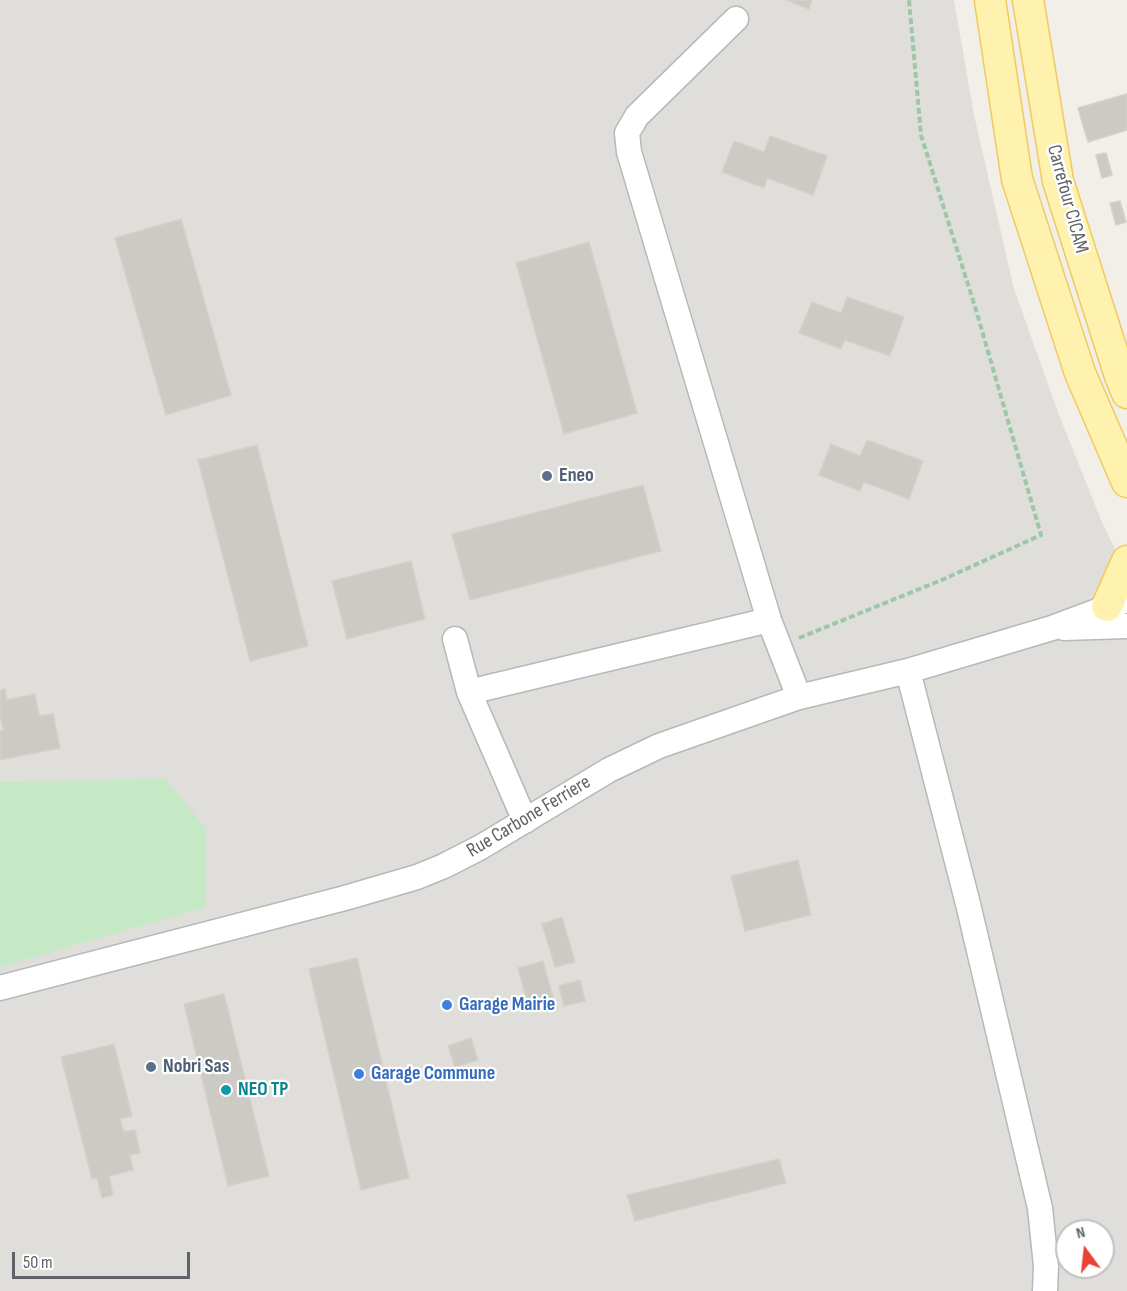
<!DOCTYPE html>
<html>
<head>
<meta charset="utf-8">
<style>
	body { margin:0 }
	#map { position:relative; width:1127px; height:1291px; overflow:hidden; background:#f1efe8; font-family:"Sofia Sans Condensed",sans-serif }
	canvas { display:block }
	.north { position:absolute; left:1055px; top:1219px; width:60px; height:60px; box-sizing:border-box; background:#fff; border:2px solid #bfc1c3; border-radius:50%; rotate:345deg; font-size:16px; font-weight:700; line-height:24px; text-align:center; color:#5f6368 }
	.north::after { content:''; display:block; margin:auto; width:21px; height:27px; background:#ea4335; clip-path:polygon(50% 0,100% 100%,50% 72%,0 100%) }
	.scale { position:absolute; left:12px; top:1252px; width:178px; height:27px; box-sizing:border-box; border:3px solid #5f6368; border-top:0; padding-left:8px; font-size:18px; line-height:21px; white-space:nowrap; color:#5f6368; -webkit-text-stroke:4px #fff; paint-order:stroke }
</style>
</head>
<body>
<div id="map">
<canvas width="1127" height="1291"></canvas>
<div class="north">N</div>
<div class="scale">50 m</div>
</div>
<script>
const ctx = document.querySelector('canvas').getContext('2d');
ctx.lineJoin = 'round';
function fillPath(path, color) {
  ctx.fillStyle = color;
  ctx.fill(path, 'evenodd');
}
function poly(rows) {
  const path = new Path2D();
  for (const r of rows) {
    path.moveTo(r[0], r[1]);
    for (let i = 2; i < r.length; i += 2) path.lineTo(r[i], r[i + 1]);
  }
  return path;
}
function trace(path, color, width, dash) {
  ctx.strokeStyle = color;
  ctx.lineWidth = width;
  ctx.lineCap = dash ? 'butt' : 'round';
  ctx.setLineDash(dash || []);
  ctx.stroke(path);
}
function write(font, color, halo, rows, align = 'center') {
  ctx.font = font + ' "Sofia Sans Condensed",sans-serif';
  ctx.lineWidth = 4.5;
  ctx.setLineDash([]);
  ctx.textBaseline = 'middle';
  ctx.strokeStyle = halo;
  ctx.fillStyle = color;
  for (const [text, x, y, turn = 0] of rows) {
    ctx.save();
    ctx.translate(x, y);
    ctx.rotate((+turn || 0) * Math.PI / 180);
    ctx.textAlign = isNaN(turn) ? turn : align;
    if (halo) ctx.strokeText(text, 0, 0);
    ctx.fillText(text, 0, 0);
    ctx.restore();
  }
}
const industrial = poly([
	[0,0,954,0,974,115,1014,289,1059,415,1101,520,1127,575,1127,1291,0,1291],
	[1067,1231,1103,1231,1103,1267,1067,1267]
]);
const green = poly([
	[166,779,206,829,206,907,0,967,0,782]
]);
const building = poly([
	[786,0,812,0,809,9,786,0],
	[1127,94,1127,130,1088,142,1078,108,1127,94],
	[770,136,827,156,813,195,767,178,764,188,722,172,734,141,764,152,770,136],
	[1106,153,1112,175,1102,178,1096,155,1106,153],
	[1120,201,1126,222,1116,225,1110,203,1120,201],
	[181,219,231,395,166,415,115,238,181,219],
	[589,242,637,413,564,434,516,263,589,242],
	[847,297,904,317,890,356,845,340,841,349,799,333,812,302,841,313,847,297],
	[867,440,923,461,909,499,864,482,860,491,819,475,831,444,860,456,867,440],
	[257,445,308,646,250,661,198,460,257,445],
	[643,485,661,551,470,600,452,534,643,485],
	[411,561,425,619,347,639,332,581,411,561],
	[5,689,7,700,35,694,39,716,53,714,60,748,0,760,0,731,4,730,0,718,0,690,5,689],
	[798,860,811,915,745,931,731,876,798,860],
	[562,917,575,962,555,967,542,924,562,917],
	[357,958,409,1178,361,1190,309,969,357,958],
	[543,961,554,1001,529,1008,518,968,543,961],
	[580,980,585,1001,564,1006,559,986,580,980],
	[224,994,269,1176,228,1186,184,1004,224,994],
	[471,1038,478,1060,455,1067,448,1046,471,1038],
	[114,1044,132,1116,120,1119,124,1132,135,1130,140,1153,130,1155,133,1170,109,1176,113,1195,102,1198,97,1178,92,1179,61,1057,114,1044],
	[779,1159,786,1183,635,1221,627,1195,779,1159]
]);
const path = poly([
	[799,638,944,579,1041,535,976,310,921,135,909,0]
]);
const minor = poly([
	[736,19,637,116,627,133,629,152,769,620,799,697],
	[1064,628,1127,626],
	[455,639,469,692,525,821],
	[908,671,968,904,1040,1208,1046,1266,1045,1291],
	[469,692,769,620],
	[0,988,345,898,417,877,444,866,481,847,609,770,659,746,799,697,908,671,1052,628,1127,600]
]);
const major = poly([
	[990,0,1017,179,1080,373,1127,482],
	[1028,0,1058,181,1120,376,1127,393],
	[1107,606,1127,561]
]);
const markers = [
	[547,476,6,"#5c6f8a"],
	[447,1005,6,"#3f7fe0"],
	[151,1067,6,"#5c6f8a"],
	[359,1074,6,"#3f7fe0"],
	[226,1090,6,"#0f9aa8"]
];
const streetNames = [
	["Carrefour CICAM",1067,199,75],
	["Rue Carbone Ferriere",529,817,-31]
];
const serviceNames = [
	["Eneo",559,476],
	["Nobri Sas",163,1067]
];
const shopNames = [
	["Garage Mairie",459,1005],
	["Garage Commune",371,1074]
];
const cultureNames = [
	["NEO TP",238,1090]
];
fillPath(industrial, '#e0deda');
fillPath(green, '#c5e8c5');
fillPath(building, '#cccac5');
trace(building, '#d6d1c6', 1.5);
trace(minor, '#b5b8bc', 27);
trace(major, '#f2c960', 33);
trace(path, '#9cc7a9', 4, [6, 3]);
trace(minor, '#fff', 24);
trace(major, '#fff2af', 30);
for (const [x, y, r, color] of markers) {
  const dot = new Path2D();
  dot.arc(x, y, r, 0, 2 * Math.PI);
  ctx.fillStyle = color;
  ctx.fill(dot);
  trace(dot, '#fff', 2);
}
write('20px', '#5f6368', '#fff', streetNames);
write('bold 20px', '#4e5e75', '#fff', serviceNames, 'left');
write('bold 20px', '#366cbe', '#fff', shopNames, 'left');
write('bold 20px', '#0d838f', '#fff', cultureNames, 'left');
</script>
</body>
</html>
